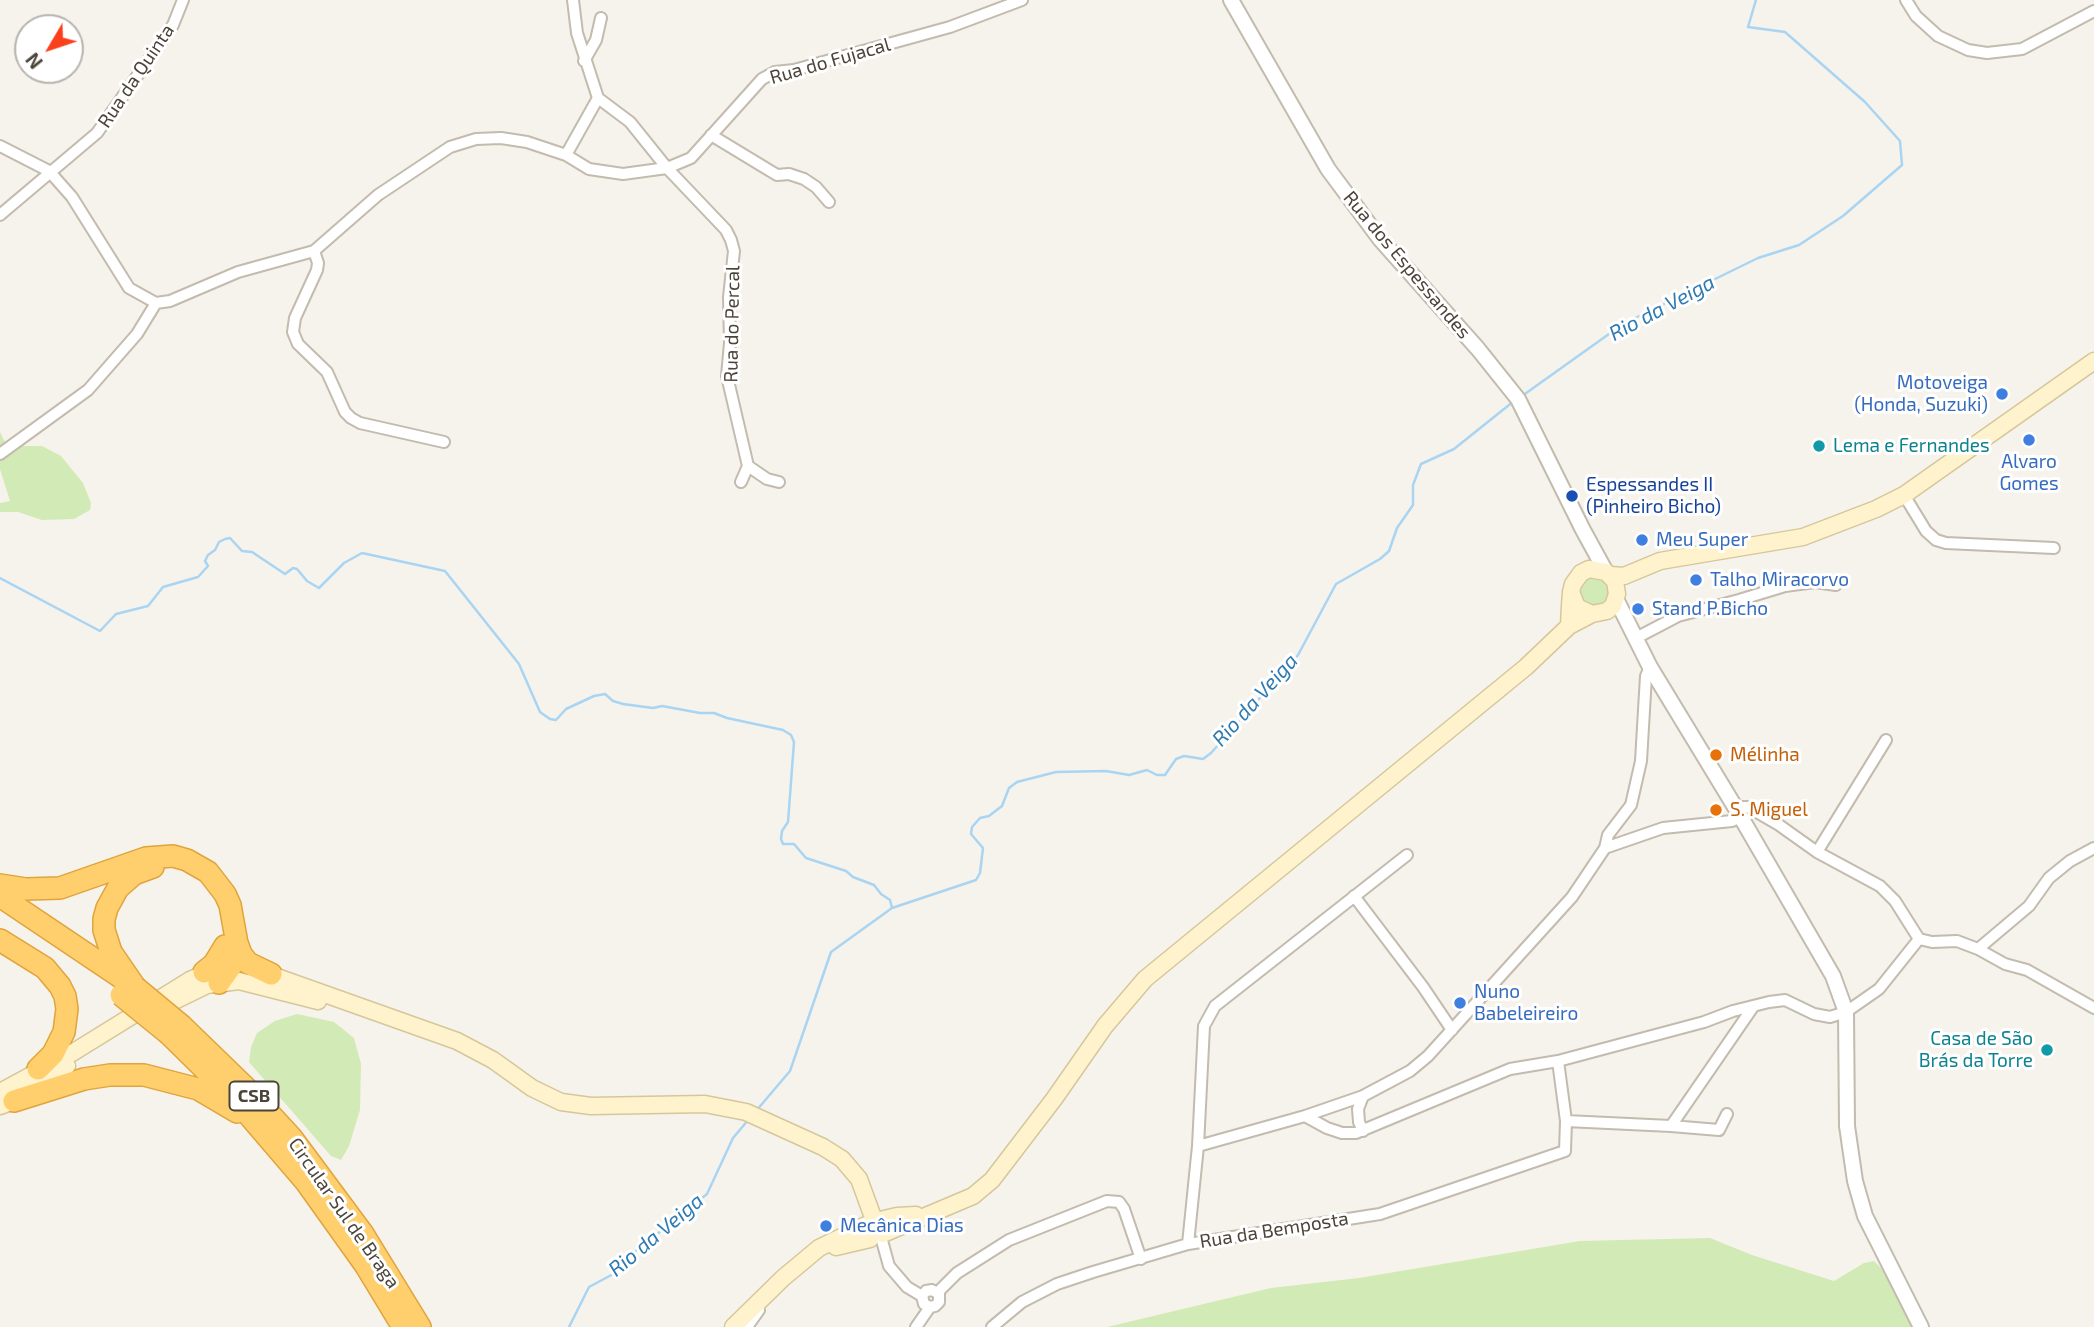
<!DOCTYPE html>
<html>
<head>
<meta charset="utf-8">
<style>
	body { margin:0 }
	#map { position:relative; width:2094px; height:1327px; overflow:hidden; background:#f6f3ec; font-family:"Exo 2",sans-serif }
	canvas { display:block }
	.north { position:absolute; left:14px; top:14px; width:70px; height:70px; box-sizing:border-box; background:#fff; border:2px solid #b7b4b0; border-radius:50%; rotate:231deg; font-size:19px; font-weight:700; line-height:28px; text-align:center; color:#4b4439 }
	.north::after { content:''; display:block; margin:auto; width:24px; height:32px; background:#fc3f1d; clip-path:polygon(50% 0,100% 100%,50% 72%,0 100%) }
</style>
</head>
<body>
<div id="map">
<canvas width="2094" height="1327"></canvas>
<div class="north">N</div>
</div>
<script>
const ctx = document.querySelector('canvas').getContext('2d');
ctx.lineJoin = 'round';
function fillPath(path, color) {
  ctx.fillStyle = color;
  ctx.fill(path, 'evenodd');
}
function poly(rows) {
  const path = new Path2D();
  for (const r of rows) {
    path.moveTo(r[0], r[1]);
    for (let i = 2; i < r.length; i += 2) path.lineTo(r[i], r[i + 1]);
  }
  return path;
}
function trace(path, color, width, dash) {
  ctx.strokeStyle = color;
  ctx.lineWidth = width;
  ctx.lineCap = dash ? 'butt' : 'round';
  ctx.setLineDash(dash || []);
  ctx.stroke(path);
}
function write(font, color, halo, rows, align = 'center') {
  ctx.font = font + ' "Exo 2",sans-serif';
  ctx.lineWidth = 6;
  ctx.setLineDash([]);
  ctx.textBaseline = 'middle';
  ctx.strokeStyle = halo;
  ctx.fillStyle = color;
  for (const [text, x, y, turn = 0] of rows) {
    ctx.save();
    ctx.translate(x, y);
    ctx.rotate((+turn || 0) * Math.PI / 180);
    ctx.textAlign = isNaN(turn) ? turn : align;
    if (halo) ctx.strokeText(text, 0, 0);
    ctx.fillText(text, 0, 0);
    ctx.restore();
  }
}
const green = poly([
	[0,432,5,442,24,446,42,446,61,456,83,483,91,503,90,510,74,519,42,520,18,512,0,512,0,503,10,501,0,469],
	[1591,574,1605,577,1612,590,1606,604,1590,608,1579,598,1578,584],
	[297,1014,334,1022,354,1038,361,1064,360,1110,349,1146,341,1160,331,1156,249,1062,251,1047,257,1033,275,1021],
	[1710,1238,1752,1255,1834,1281,1864,1263,1874,1261,1884,1271,1917,1327,1107,1327,1271,1288,1359,1278,1580,1241]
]);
const stream = poly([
	[1522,396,1623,324,1758,258,1799,245,1843,216,1902,165,1900,141,1865,102,1785,32,1748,27,1756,0],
	[0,578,100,631,116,614,148,606,163,587,198,577,208,566,205,561,208,555,215,550,219,542,225,539,230,538,242,551,252,552,285,574,293,568,297,569,307,581,319,588,344,563,362,553,445,571,519,664,540,712,550,719,556,720,566,709,594,696,605,694,613,701,623,704,653,708,662,706,700,713,714,713,727,718,783,730,791,735,794,742,788,822,782,831,781,839,783,844,794,844,806,858,846,871,853,877,874,885,881,894,890,900,892,908],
	[756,1111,790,1071,831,952,892,908,976,880,980,873,983,848,971,834,972,827,980,818,989,816,1002,806,1009,788,1017,782,1056,772,1106,771,1129,775,1147,770,1157,775,1165,775,1176,759,1184,756,1203,759,1211,753,1298,655,1336,584,1380,559,1389,551,1397,528,1413,505,1413,485,1421,464,1454,449,1514,401],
	[569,1327,589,1287,617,1272,631,1255,707,1194,733,1138,749,1119]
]);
const minor = poly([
	[573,0,577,33,598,98,630,122,667,168,726,230,731,240,734,251,729,297,730,343,727,376,748,466,767,479,779,482],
	[1906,0,1916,16,1938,36,1968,50,1987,53,2022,49,2094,11],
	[584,61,596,40,601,18],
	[711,135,777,175,789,174,804,179,816,187,829,202],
	[0,146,49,171,72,197,129,288,156,303],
	[566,155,598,98],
	[0,215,97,133,173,25,183,0],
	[314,251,318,263,317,270,295,318,293,332,298,344,327,372,345,412,351,418,360,423,444,442],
	[156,303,170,301,238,272,314,251,378,195,450,147,476,139,501,138,527,142,566,155,589,169,623,174,667,168,691,158,762,79,775,72,794,70,950,27,1022,0],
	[0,454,88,390,137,334,156,303],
	[741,482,748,466],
	[1904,495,1926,531,1936,540,1946,543,2054,548],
	[1636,638,1678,616,1739,600,1785,586,1815,582,1836,585],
	[1735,807,1748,807,1779,825,1817,852,1880,886,1895,901,1919,939,1932,942,1957,941,1978,949,2005,964,2027,970,2094,1008],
	[1605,848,1663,828,1732,821,1741,817],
	[1817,852,1886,740],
	[1407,855,1215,1006,1204,1026,1198,1146,1305,1116,1363,1096,1410,1071,1428,1056,1572,897,1605,848,1608,835,1631,805,1641,761,1646,676,1650,667],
	[1354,896,1423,987,1452,1030],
	[1978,949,2029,906,2049,878,2070,861,2094,848],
	[1558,1061,1566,1121,1671,1126],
	[1363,1096,1358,1109,1359,1122,1363,1131],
	[1727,1114,1719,1130,1671,1126,1753,1007],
	[1305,1116,1327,1128,1342,1133,1356,1133,1510,1069,1558,1061,1704,1022,1733,1011,1769,1002,1785,1000,1814,1014,1830,1017,1846,1012,1879,989,1919,939],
	[881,1237,889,1266,907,1287,922,1296],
	[1188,1244,1198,1146],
	[937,1293,957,1273,1009,1240,1107,1201,1119,1202,1124,1209,1141,1259],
	[747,1327,759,1310,757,1306],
	[916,1327,930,1307,935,1306,939,1302,939,1294,932,1290,926,1291,922,1296,924,1304,930,1307],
	[992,1327,1022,1302,1057,1284,1093,1272,1188,1244,1380,1214,1565,1151,1566,1121]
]);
const tertiary = poly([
	[1231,0,1328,169,1380,239,1478,349,1518,399,1583,530,1606,572],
	[1616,599,1650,667,1735,807,1833,976,1846,1012,1847,1126,1855,1181,1865,1216,1921,1327]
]);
const secondary = poly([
	[1611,575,1624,576,1660,561,1803,537,1876,509,1904,495,2094,361],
	[1569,626,1570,606,1571,592,1573,584,1581,573,1589,569,1606,572,1615,581,1617,594,1613,606,1607,611,1592,614,1577,607,1571,592],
	[260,971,457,1041,493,1060,532,1088,561,1102,591,1106,705,1104,746,1112,823,1147,842,1159,859,1179,874,1220],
	[166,1005,207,985,239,981,318,1001],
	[0,1092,72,1053,190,980,213,970],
	[0,1106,14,1101,67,1066],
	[876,1221,897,1216,916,1215],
	[883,1234,973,1196,992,1180,1054,1099,1105,1026,1145,979,1526,667,1569,626,1592,614],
	[836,1247,870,1239],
	[733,1327,783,1278,819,1248,866,1225]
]);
const motorway = poly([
	[0,885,26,889,60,888,146,858,173,856,187,860,208,872,225,894,230,905,236,938,236,955,234,962,219,983],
	[0,896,122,978],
	[0,940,45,968,60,986,65,996,67,1009,64,1032,53,1054,38,1069],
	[236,940,241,954,248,963,271,974],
	[204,972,214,964,225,946],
	[135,987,111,952,104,930,104,919,107,908,118,888,134,874,153,867],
	[182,1026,246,1088,291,1137,363,1234,420,1327],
	[169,1034,234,1098,306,1182,366,1266,403,1327],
	[14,1101,84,1079,110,1075,144,1075,198,1089,237,1112]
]);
const motorwayBridge = poly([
	[135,987,182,1026],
	[121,995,169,1034]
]);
const markers = [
	[2002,394,7,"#3f7fe0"],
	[2029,440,7,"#3f7fe0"],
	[1819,446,7,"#0f9aa8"],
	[1572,496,7,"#1a4fb4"],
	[1642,540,7,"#3f7fe0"],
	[1696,580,7,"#3f7fe0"],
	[1638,609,7,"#3f7fe0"],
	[1716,755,7,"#e8710a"],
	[1716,810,7,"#e8710a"],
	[1460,1003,7,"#3f7fe0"],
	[2047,1050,7,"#0f9aa8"],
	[826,1226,7,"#3f7fe0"]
];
const shields = [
	[254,1096,49]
];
const shieldNames = [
	["CSB",254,1096]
];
const streetNames = [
	["Rua do Fujacal",830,61,-16],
	["Rua da Quinta",136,76,-56],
	["Rua dos Espessandes",1407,265,50],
	["Rua do Percal",732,324,-89],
	["Circular Sul de Braga",344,1213,55],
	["Rua da Bemposta",1274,1230,-9]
];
const shopNames = [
	["Motoveiga",1988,383,"right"],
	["(Honda, Suzuki)",1988,405,"right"],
	["Alvaro",2029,462,"center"],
	["Gomes",2029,484,"center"],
	["Meu Super",1656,540],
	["Talho Miracorvo",1710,580],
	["Stand P.Bicho",1652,609],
	["Nuno",1474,992],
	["Babeleireiro",1474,1014],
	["Mecânica Dias",840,1226]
];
const cultureNames = [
	["Lema e Fernandes",1833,446],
	["Casa de São",2033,1039,"right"],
	["Brás da Torre",2033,1061,"right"]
];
const transitNames = [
	["Espessandes II",1586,485],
	["(Pinheiro Bicho)",1586,507]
];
const foodNames = [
	["Mélinha",1730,755],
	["S. Miguel",1730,810]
];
const waterNames = [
	["Rio da Veiga",1662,308,-28],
	["Rio da Veiga",1255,700,-48],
	["Rio da Veiga",656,1235,-40]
];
fillPath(green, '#d2eab5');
trace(stream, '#a9d4f2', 2.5);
trace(minor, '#c2bbae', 14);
trace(tertiary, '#c2bbae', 18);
trace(secondary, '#d6c79b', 19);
trace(motorway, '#e0a43c', 24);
trace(minor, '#fff', 10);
trace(tertiary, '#fff', 14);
trace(secondary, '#fff3cd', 16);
trace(motorway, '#ffcf6e', 21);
trace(motorwayBridge, '#e0a43c', 24, []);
trace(motorwayBridge, '#ffcf6e', 21);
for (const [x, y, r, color] of markers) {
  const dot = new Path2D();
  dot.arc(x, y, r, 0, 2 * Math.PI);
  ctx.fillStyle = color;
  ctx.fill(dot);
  trace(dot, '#fff', 2.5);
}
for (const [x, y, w] of shields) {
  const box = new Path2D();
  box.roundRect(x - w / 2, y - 14.5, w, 29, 5);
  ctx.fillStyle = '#fff';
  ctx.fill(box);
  trace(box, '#4b4439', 2);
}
write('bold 18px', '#4b4439', null, shieldNames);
write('19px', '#4b4439', '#fff', streetNames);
write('19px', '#366cbe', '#fff', shopNames, 'left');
write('19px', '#0d838f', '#fff', cultureNames, 'left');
write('19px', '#164399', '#fff', transitNames, 'left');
write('19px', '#c56008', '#fff', foodNames, 'left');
write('italic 21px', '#2e7ab2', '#fff', waterNames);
</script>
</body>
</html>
